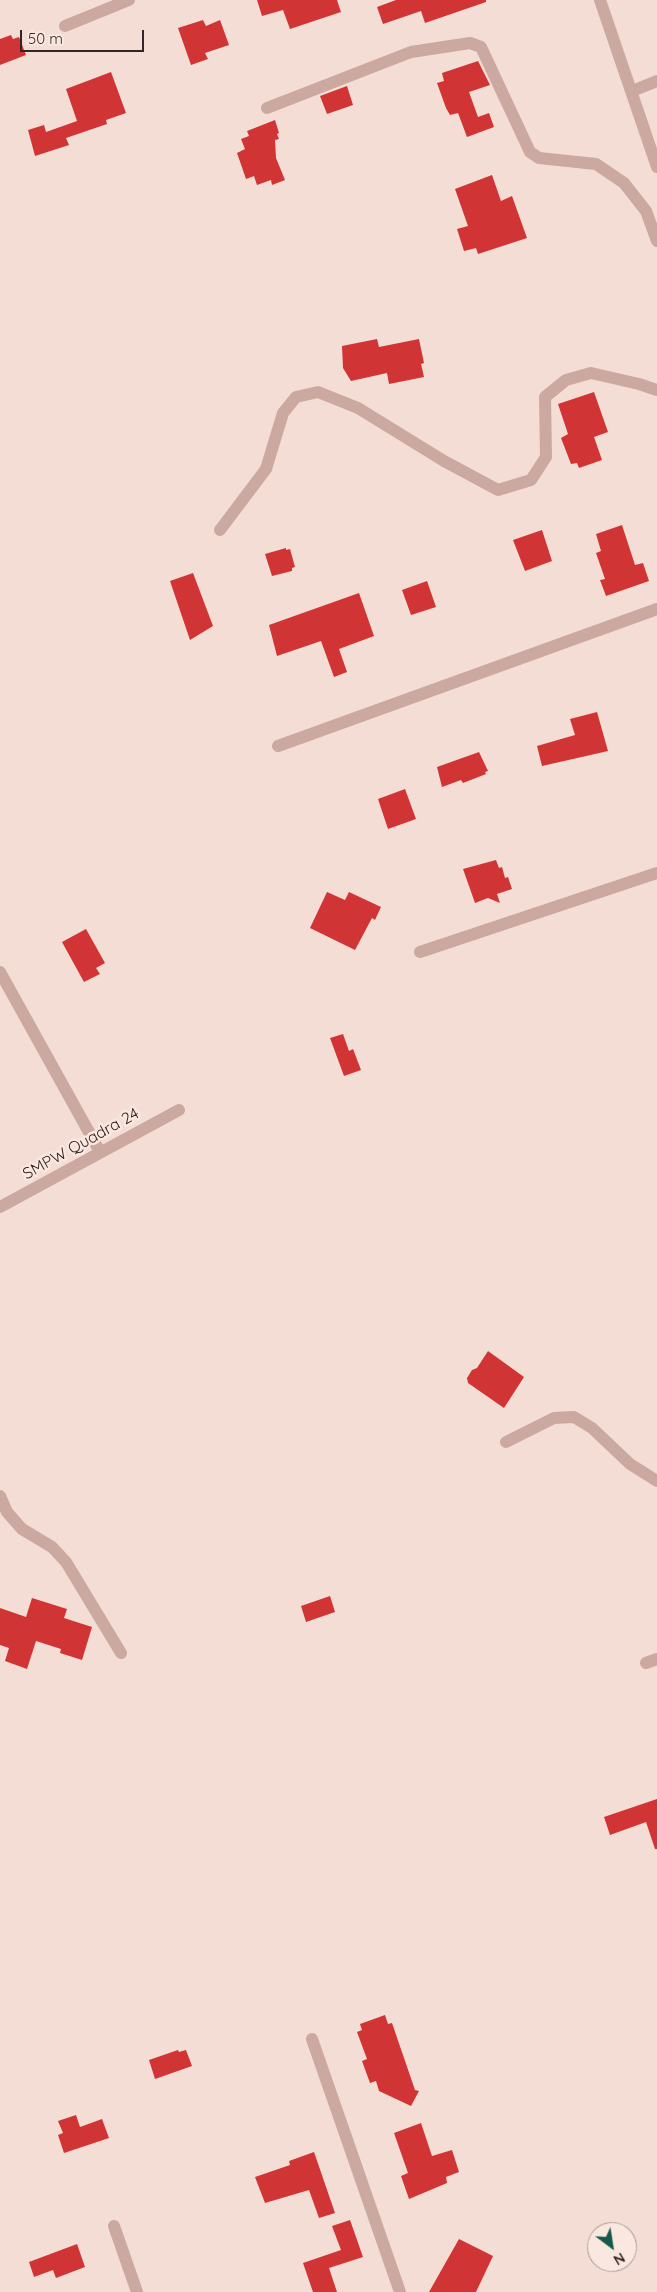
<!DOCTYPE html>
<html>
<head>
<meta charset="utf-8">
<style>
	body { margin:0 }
	#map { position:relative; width:657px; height:2292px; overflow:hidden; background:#f3ddd4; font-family:Quicksand,sans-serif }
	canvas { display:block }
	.north { position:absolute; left:587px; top:2222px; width:50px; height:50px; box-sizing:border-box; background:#fae8e0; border:1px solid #ab9a95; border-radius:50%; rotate:149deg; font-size:14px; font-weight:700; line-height:20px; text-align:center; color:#342524 }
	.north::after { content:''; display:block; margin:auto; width:18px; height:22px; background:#16584d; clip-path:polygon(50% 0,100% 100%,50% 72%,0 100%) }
	.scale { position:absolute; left:20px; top:30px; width:124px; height:22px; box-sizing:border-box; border:2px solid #342524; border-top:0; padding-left:6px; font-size:15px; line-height:18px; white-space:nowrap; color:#342524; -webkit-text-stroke:4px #fae8e0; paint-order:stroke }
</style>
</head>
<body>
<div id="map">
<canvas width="657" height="2292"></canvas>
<div class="north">N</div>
<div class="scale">50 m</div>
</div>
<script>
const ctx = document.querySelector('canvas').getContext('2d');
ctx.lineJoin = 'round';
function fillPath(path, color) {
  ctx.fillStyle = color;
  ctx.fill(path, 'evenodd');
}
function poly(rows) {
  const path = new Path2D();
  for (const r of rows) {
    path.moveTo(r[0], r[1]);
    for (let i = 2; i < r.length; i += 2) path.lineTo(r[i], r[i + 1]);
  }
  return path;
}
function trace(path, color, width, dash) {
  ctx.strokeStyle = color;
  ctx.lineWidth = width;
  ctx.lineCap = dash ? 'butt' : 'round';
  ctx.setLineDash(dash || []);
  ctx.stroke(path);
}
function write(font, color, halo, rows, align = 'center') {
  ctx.font = font + ' Quicksand,sans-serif';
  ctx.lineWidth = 5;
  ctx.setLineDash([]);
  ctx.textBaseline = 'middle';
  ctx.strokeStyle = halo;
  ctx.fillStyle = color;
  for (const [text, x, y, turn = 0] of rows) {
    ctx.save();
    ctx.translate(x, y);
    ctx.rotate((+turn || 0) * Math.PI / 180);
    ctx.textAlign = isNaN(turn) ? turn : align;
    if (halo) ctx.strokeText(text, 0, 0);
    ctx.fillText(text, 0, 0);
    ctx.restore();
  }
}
const building = poly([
	[257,0,337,0,341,12,290,29,283,10,262,16],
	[396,0,486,0,486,2,425,23,421,11,383,24,377,7],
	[203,20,206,26,220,20,229,45,205,53,208,59,191,65,178,28],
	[11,35,13,39,19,37,26,55,0,65,0,39],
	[478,61,490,85,469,92,478,117,489,113,494,127,467,137,458,113,450,115,446,108,437,83,444,81,442,73],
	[111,72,126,113,106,120,107,124,66,138,69,145,35,156,28,130,44,125,46,132,77,121,66,89],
	[347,86,353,105,327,114,320,96],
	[275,120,279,133,277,134,279,139,275,140,276,158,285,180,272,185,271,180,257,185,254,176,246,179,237,153,245,149,241,139,249,136,247,131],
	[492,175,501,201,512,196,527,238,478,254,476,248,464,251,457,229,468,226,455,189],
	[377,339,379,347,419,339,424,363,421,364,424,377,389,384,387,373,351,381,343,368,342,346],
	[594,392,608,432,594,437,602,460,579,468,577,463,571,464,561,438,568,434,558,404],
	[622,525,635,565,643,563,649,581,606,596,600,580,605,579,596,553,601,551,596,534],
	[542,530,552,561,525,571,513,540],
	[286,548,286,550,290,549,295,567,292,568,292,571,272,576,265,554],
	[193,573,213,626,190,640,170,581],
	[427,581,436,607,411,615,402,590],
	[359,593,374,636,339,649,347,672,334,677,321,641,277,656,269,625],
	[597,712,608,751,542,766,537,746,575,735,570,719],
	[479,752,488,771,485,772,486,774,463,783,461,780,442,787,437,767],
	[405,789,416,819,388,829,378,799],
	[496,860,499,868,502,867,505,878,508,877,512,889,497,894,500,903,488,898,475,903,463,869],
	[327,892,345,900,349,892,381,907,375,920,372,918,355,950,310,928],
	[86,929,105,963,96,968,100,974,84,982,62,942],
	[343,1034,349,1051,353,1049,361,1070,344,1076,330,1038],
	[488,1351,524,1377,504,1408,468,1383,467,1378,472,1370,477,1368],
	[330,1596,335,1612,306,1622,301,1606],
	[32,1598,67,1609,64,1618,92,1627,82,1660,60,1653,61,1649,36,1641,27,1669,5,1661,9,1648,0,1645,0,1608,26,1617],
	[657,1799,657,1849,655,1849,646,1822,610,1835,604,1817],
	[385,2015,388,2024,392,2023,415,2090,419,2091,411,2106,379,2091,376,2081,370,2083,362,2061,367,2059,357,2032,362,2030,360,2024],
	[178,2050,179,2052,186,2050,192,2066,155,2079,149,2060],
	[76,2115,80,2127,102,2119,109,2138,64,2153,58,2135,63,2133,58,2121],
	[421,2123,432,2156,452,2150,459,2172,446,2177,447,2183,409,2199,401,2176,408,2173,394,2133],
	[314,2152,335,2213,319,2218,309,2190,265,2203,255,2177,290,2165,289,2161],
	[350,2220,363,2257,329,2268,337,2292,313,2292,303,2263,341,2250,332,2226],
	[459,2239,493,2256,476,2292,429,2292],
	[77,2244,85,2267,56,2278,53,2270,34,2277,29,2262]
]);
const minor = poly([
	[600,0,657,167],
	[65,26,129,0],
	[632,91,657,81],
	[267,108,411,52,470,43,481,47,530,152,539,158,596,164,624,183,646,211,657,241],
	[220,530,266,469,283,413,296,397,318,392,358,408,444,461,498,490,531,480,546,457,545,397,566,380,591,373,639,384,657,390],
	[278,746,657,609],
	[420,952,657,873],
	[0,972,100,1152],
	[0,1207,179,1110],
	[506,1442,554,1418,574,1417,592,1428,630,1464,657,1481],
	[0,1496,7,1512,22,1529,52,1547,66,1562,121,1653],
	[646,1663,657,1659],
	[312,2039,400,2292],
	[114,2226,137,2292]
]);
const streetNames = [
	["SMPW Quadra 24",81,1144,-29]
];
fillPath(building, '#d13434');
trace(minor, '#cba9a0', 12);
write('16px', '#342524', '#fae8e0', streetNames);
</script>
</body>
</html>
